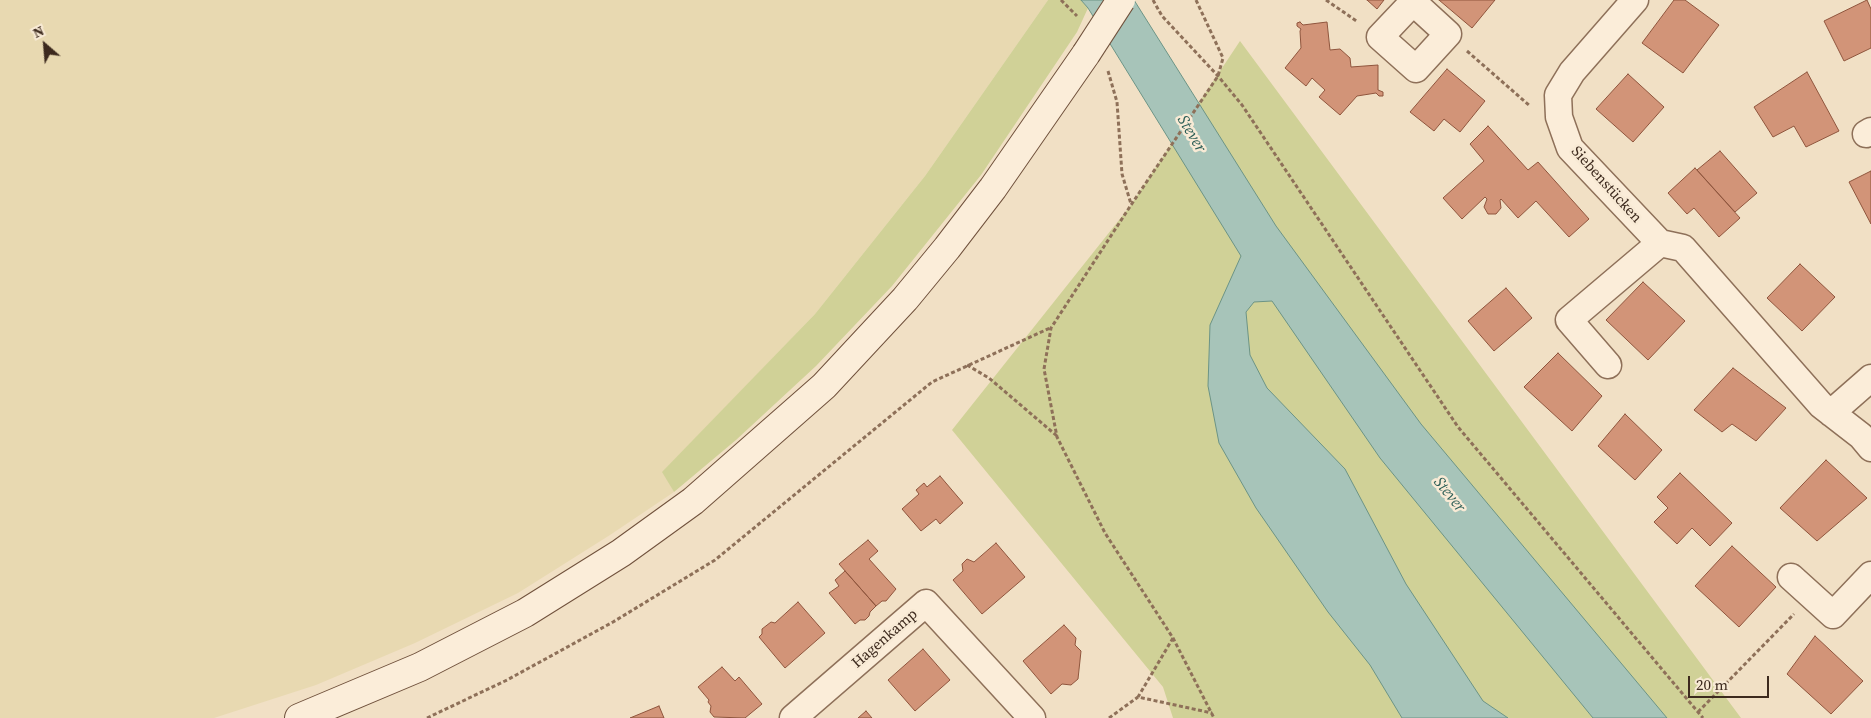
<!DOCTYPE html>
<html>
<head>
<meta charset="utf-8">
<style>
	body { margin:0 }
	#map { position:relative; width:1871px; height:718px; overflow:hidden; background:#f1e0c5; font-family:"Source Serif 4",serif }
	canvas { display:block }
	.north { position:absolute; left:20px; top:20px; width:50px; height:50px; -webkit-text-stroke:4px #f8ead5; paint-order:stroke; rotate:333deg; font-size:14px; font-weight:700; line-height:20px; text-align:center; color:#3d2a1e }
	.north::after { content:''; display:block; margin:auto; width:18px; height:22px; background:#3d2a1e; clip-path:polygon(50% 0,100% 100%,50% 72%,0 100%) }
	.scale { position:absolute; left:1688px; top:676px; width:81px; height:22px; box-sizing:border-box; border:2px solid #3d2a1e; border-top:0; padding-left:6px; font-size:15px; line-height:18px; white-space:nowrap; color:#3d2a1e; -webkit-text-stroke:4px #f8ead5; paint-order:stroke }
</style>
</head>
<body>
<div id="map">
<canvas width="1871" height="718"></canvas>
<div class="north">N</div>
<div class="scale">20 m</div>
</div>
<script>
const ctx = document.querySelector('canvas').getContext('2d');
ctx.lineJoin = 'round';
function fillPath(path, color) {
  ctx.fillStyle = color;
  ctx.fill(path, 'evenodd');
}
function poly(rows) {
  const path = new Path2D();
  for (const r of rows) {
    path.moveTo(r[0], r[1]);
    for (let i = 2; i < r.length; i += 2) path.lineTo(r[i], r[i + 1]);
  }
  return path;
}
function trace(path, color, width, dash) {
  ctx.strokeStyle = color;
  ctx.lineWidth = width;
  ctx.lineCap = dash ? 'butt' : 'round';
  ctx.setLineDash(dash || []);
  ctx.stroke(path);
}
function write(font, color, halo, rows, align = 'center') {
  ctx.font = font + ' "Source Serif 4",serif';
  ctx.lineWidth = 5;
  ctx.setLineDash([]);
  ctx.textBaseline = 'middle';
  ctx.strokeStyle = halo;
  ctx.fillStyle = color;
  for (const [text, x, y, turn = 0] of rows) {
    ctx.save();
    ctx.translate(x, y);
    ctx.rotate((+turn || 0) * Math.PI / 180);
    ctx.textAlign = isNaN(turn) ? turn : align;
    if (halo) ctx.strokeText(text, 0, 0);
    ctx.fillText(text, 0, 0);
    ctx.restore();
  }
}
const farmland = poly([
	[0,0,1048,0,925,176,815,314,663,472,674,492,610,535,518,593,415,643,316,685,214,718,0,718]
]);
const green = poly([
	[1048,0,1081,0,1088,8,1077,32,981,175,892,286,816,366,736,440,674,492,662,472,815,314,925,176],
	[1240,41,1741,718,1173,718,1163,687,952,430,1131,205]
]);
const water = poly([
	[1081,0,1134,0,1276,226,1421,424,1667,718,1593,718,1380,458,1272,301,1254,302,1246,312,1250,355,1267,388,1345,469,1406,584,1483,701,1508,718,1402,718,1370,665,1328,612,1256,508,1219,443,1208,386,1210,325,1241,256,1088,8,1081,0]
]);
const building = poly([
	[1367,0,1384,0,1377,9,1367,0],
	[1439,0,1495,0,1472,28,1439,0],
	[1674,0,1685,0,1719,25,1683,73,1642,43,1674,0],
	[1867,0,1871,9,1871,48,1844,61,1824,21,1867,0],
	[1300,22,1303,25,1327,22,1330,50,1340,49,1350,58,1351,67,1378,65,1378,90,1383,92,1383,96,1379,96,1376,93,1357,96,1340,115,1319,97,1325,90,1312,78,1306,86,1285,68,1301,48,1300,31,1301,29,1297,26,1297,23,1300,22],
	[1447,69,1485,101,1460,132,1444,119,1434,131,1410,112,1447,69],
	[1807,72,1839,131,1806,147,1794,126,1773,137,1754,107,1807,72],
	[1628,74,1664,107,1633,142,1596,109,1628,74],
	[1488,126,1528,170,1538,162,1589,219,1569,237,1536,201,1518,218,1501,199,1500,200,1501,208,1496,214,1488,214,1484,207,1487,199,1485,197,1462,219,1443,198,1484,161,1470,144,1488,126],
	[1720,151,1757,193,1735,212,1697,170,1720,151],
	[1695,168,1740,218,1719,237,1694,208,1687,214,1668,193,1695,168],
	[1871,171,1871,224,1849,182,1871,171],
	[1800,264,1835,297,1802,331,1767,298,1800,264],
	[1643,282,1685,321,1648,360,1606,320,1643,282],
	[1506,288,1532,318,1494,351,1468,321,1506,288],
	[1558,353,1602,396,1572,431,1524,387,1558,353],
	[1733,368,1786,408,1756,441,1732,424,1722,432,1694,410,1733,368],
	[1625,414,1662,450,1635,480,1598,446,1625,414],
	[1826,460,1867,498,1817,541,1780,508,1826,460],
	[1680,473,1732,523,1710,546,1692,528,1677,544,1654,522,1668,508,1657,497,1680,473],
	[940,476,963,503,940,524,936,519,921,531,902,509,919,494,916,490,924,483,927,487,940,476],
	[868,540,878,551,869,559,896,589,886,601,882,601,876,606,839,564,868,540],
	[996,543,1025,577,982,614,953,580,963,571,962,564,967,559,974,562,996,543],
	[1732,546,1776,587,1739,627,1695,586,1732,546],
	[845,571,876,606,870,612,869,616,865,620,860,620,855,624,829,593,839,586,835,580,845,571],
	[798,602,825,633,785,668,759,637,762,634,762,629,771,622,775,623,798,602],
	[1064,625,1076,638,1075,645,1081,651,1078,679,1071,685,1062,684,1051,694,1023,661,1064,625],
	[1815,636,1863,681,1831,714,1787,674,1815,636],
	[923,649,950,680,915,711,888,680,923,649],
	[722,667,735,681,739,677,762,704,745,718,714,717,710,712,711,706,708,702,709,700,698,687,722,667],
	[659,706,664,718,630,718,659,706],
	[866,711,872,718,858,718,866,711]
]);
const path = poly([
	[1061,0,1077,16],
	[1153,0,1162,16,1218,76,1242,105,1458,427,1703,718],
	[1196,0,1223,58,1218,76,1131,205,1051,328,1044,369,1057,437,1105,533,1173,638,1214,718],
	[1326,0,1358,22],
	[1467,51,1530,106],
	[1108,71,1117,102,1122,174,1131,204],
	[967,365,989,378,1057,436],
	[1173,638,1138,697,1212,713],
	[1698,712,1794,614],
	[427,718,507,680,613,622,715,560,932,382,1050,328],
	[1109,718,1138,697]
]);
const street = poly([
	[1635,0,1572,72,1558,95,1559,117,1570,148,1660,243,1683,248,1821,405,1861,436,1871,448],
	[1413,2,1448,34,1416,69,1380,37,1415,0],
	[1866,134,1871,131],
	[1608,365,1569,320,1660,243],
	[1831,413,1871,378],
	[1791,577,1833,615,1871,575],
	[793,718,926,603,1032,718]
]);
const secondary = poly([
	[299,718,420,667,525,613,621,553,693,501,824,386,905,299,947,248,993,188,1086,54]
]);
const secondaryBridge = poly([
	[1086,54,1121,0]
]);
const streetNames = [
	["Siebenstücken",1606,185,48],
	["Hagenkamp",885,639,-41]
];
const waterNames = [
	["Stever",1191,134,59],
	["Stever",1449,495,51]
];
fillPath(farmland, '#e8d9b1');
fillPath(green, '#d0d197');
fillPath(water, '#a7c4b9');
trace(water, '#6c9486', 1);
fillPath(building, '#d29478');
trace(building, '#8f553d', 1);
trace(street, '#8e7059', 29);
trace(secondary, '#70513c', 30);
trace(path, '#8e7059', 3, [4, 2.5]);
trace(street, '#fbedd9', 26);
trace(secondary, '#fbedd9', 28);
trace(secondaryBridge, '#70513c', 30, []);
trace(secondaryBridge, '#fbedd9', 28);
write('15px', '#3d2a1e', '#f8ead5', streetNames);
write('italic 16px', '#2c5e56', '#f8ead5', waterNames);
</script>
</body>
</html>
